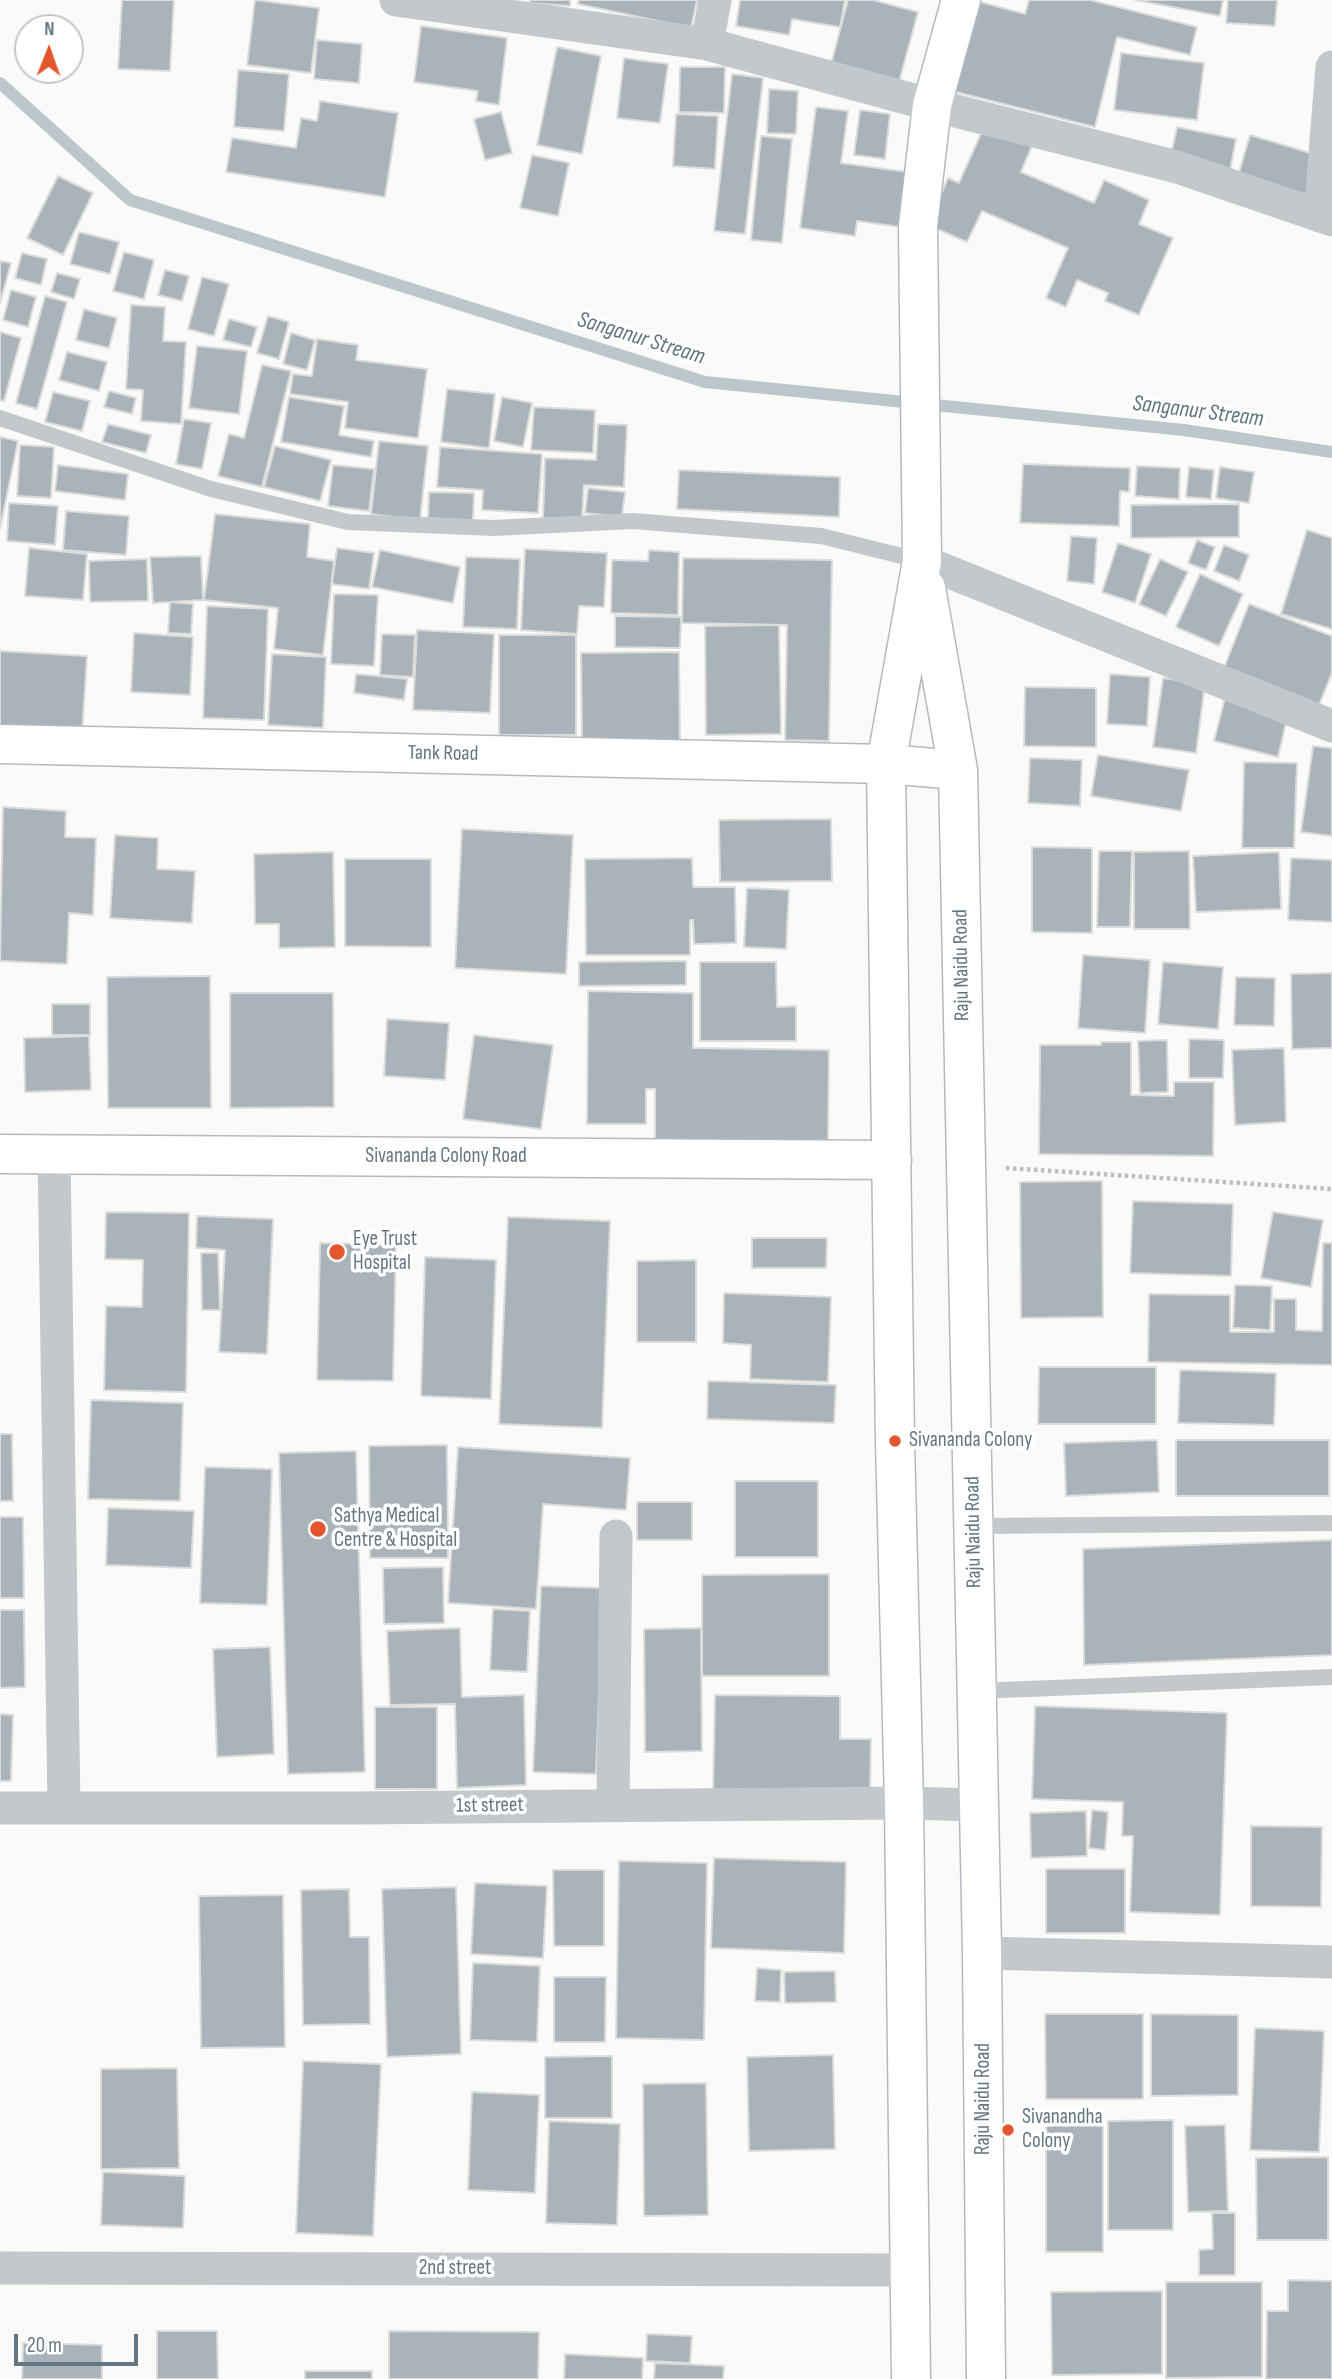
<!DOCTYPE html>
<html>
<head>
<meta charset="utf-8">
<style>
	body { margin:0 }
	#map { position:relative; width:1332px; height:2379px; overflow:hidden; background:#fafaf8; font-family:"Sofia Sans Condensed",sans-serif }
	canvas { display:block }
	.north { position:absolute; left:14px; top:14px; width:70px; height:70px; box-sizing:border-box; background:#fff; border:2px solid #c1c8cd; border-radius:50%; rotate:1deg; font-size:19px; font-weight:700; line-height:28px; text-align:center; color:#657683 }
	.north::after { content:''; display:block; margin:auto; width:24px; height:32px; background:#e4572e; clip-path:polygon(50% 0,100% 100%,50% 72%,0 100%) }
	.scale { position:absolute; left:14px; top:2334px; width:124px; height:32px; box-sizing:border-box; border:4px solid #657683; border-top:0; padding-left:9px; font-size:21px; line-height:24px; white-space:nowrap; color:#657683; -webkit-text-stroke:5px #fff; paint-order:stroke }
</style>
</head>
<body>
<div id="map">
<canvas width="1332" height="2379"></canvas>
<div class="north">N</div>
<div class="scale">20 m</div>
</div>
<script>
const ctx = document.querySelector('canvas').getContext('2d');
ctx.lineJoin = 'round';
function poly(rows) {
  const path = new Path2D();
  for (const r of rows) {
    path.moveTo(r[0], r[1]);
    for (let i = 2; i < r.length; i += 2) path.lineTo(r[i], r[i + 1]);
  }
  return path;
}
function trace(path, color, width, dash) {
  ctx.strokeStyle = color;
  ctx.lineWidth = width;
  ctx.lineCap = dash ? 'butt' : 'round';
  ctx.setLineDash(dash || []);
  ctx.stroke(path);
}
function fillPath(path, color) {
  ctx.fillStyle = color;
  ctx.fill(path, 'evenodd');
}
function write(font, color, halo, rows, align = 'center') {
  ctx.font = font + ' "Sofia Sans Condensed",sans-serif';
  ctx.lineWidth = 7;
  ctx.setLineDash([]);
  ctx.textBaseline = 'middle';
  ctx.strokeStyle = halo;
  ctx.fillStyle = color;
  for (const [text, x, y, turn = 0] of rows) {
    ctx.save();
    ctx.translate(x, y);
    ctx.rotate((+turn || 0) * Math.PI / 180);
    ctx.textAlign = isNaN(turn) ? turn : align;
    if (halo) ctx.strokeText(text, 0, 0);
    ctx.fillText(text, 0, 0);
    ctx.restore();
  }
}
const stream = poly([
	[0,83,130,200,705,382,1184,430,1332,452]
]);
const building = poly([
	[122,0,174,0,170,71,118,69,122,0],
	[255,0,319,8,311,73,247,65,255,0],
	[530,0,570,0,570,6,530,3,530,0],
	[579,0,697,0,691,28,578,4,579,0],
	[740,0,845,0,840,27,792,19,789,35,736,26,740,0],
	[848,0,873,0,918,12,898,86,830,68,848,0],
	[973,0,1025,14,1029,0,1090,0,1197,27,1190,55,1117,37,1095,127,948,90,973,0],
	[1135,0,1223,0,1220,16,1135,0],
	[1228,0,1277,0,1275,26,1226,23,1228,0],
	[421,26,507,38,499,105,476,101,478,91,414,82,421,26],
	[317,40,362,44,359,83,314,79,317,40],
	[557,47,601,56,582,154,537,145,557,47],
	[1121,53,1204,63,1197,120,1114,110,1121,53],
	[624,58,668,64,660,123,617,118,624,58],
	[680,67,725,67,724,113,679,112,680,67],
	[238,70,289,74,284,131,234,127,238,70],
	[732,74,763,78,745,234,714,231,732,74],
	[769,89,798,91,796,134,767,133,769,89],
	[320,101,398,113,385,197,226,172,232,138,296,148,301,118,317,121,320,101],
	[816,107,848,111,841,163,908,172,901,227,857,221,855,236,800,228,816,107],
	[860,110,890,114,885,159,854,155,860,110],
	[501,112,512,153,485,160,474,119,501,112],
	[676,114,718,116,715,169,673,166,676,114],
	[987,120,1034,141,1021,172,1094,203,1104,180,1149,200,1139,224,1173,238,1139,315,1105,301,1108,293,1077,280,1066,307,1046,298,1068,248,982,211,967,242,928,225,948,178,959,183,987,120],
	[1177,127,1236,139,1230,171,1170,159,1177,127],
	[1250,135,1317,155,1306,195,1238,176,1250,135],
	[761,136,792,139,782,243,751,240,761,136],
	[532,155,569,163,558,216,520,208,532,155],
	[58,176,93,193,63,255,27,238,58,176],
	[79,232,119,242,110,274,70,264,79,232],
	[124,252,154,260,144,299,113,291,124,252],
	[22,253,47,259,41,285,15,278,22,253],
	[0,261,11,263,0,303,0,261],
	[165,270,189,276,182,301,158,295,165,270],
	[57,273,80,279,74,299,51,292,57,273],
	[202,277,229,284,214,336,188,329,202,277],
	[11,290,36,297,28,327,3,320,11,290],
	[45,296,67,302,37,409,16,403,45,296],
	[131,305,165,307,163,341,186,342,181,424,141,421,143,390,126,389,131,305],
	[84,309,117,318,109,348,76,340,84,309],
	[268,316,289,322,279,359,257,353,268,316],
	[229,319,257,327,251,347,223,340,229,319],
	[0,332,21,338,4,401,0,400,0,332],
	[291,333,315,340,307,370,283,364,291,333],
	[317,339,358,345,356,360,427,369,418,438,345,428,348,402,290,394,293,374,312,376,317,339],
	[197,346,247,351,239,414,189,408,197,346],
	[67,352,107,362,99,391,59,380,67,352],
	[262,365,291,371,262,487,218,476,229,434,244,438,262,365],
	[447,389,495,394,489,448,441,442,447,389],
	[109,391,136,398,132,414,104,407,109,391],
	[53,392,90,401,82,431,45,422,53,392],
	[289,397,344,406,339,435,374,441,371,457,281,442,289,397],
	[502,397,532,403,523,447,494,441,502,397],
	[534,407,595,410,593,453,531,450,534,407],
	[184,419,211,423,202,469,176,464,184,419],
	[108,424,151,435,146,453,102,442,108,424],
	[598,424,627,425,624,487,584,485,582,519,543,518,545,458,596,460,598,424],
	[0,437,18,441,0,529,0,437],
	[379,441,428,446,420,520,371,514,379,441],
	[20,445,54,447,51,498,17,496,20,445],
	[275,446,331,460,320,501,264,487,275,446],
	[440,447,542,454,538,513,482,510,483,490,437,487,440,447],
	[1023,464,1130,468,1129,492,1120,491,1119,526,1020,523,1023,464],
	[58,465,128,474,125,500,55,491,58,465],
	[333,465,374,469,369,511,328,506,333,465],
	[1137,466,1180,468,1179,499,1135,496,1137,466],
	[1189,467,1214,470,1211,499,1186,497,1189,467],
	[1220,467,1254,472,1249,503,1216,498,1220,467],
	[679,470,840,477,839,517,677,509,679,470],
	[588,488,625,492,622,517,585,513,588,488],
	[429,492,474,493,473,521,428,518,429,492],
	[9,503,58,506,55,545,7,541,9,503],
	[1239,504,1239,537,1131,538,1131,505,1239,504],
	[66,511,129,516,126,555,63,550,66,511],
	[215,514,310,524,307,557,334,561,323,655,274,649,278,608,204,600,215,514],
	[1307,530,1332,538,1332,629,1281,614,1307,530],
	[1071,536,1097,538,1094,584,1067,581,1071,536],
	[1197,540,1215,547,1206,570,1188,563,1197,540],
	[1118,543,1151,554,1135,603,1102,592,1118,543],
	[1224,545,1249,555,1239,581,1214,571,1224,545],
	[29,548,87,554,83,600,25,596,29,548],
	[337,548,374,553,369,589,332,584,337,548],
	[525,549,607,553,604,607,579,606,577,634,521,630,525,549],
	[380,550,460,567,453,603,372,587,380,550],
	[649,550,679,552,678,615,611,613,612,560,648,561,649,550],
	[201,556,203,600,153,603,150,557,201,556],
	[466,557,520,559,517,629,463,627,466,557],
	[683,558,832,560,829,741,785,740,787,625,682,623,683,558],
	[147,559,148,601,90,602,89,561,147,559],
	[1160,559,1188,572,1166,616,1139,604,1160,559],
	[1200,574,1243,594,1219,646,1176,627,1200,574],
	[334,594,378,595,374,666,331,664,334,594],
	[170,602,193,604,191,634,168,633,170,602],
	[1249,604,1332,636,1332,673,1319,705,1224,668,1249,604],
	[207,606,268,609,264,720,203,718,207,606],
	[615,616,681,617,680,648,615,647,615,616],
	[779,625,781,734,706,735,705,626,779,625],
	[417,630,494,634,490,713,413,710,417,630],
	[134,633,193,637,190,695,131,692,134,633],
	[382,634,415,635,413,677,380,675,382,634],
	[499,635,576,635,576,735,499,735,499,635],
	[0,651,87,656,82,735,0,731,0,651],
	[679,652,680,742,582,743,581,653,679,652],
	[272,654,326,657,323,728,268,725,272,654],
	[356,674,407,679,404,700,354,693,356,674],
	[1110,674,1150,677,1147,726,1107,724,1110,674],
	[1163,678,1205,684,1196,753,1153,747,1163,678],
	[1025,687,1096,688,1096,747,1024,746,1025,687],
	[1225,698,1288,714,1278,757,1214,741,1225,698],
	[1313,746,1332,748,1332,836,1301,832,1313,746],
	[1098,755,1189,770,1181,811,1091,796,1098,755],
	[1030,758,1082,760,1080,806,1028,803,1030,758],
	[1244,762,1297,763,1294,848,1242,848,1244,762],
	[3,807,66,811,65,837,96,838,93,915,69,913,67,964,0,961,3,807],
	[831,819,832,881,720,882,719,820,831,819],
	[462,829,573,835,566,974,455,968,462,829],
	[115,835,158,838,157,869,195,871,192,923,110,918,115,835],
	[1032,847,1092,848,1092,933,1032,932,1032,847],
	[1099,851,1132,851,1130,927,1097,927,1099,851],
	[1189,851,1190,929,1134,929,1134,852,1189,851],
	[333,852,335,947,279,948,279,924,255,924,254,854,333,852],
	[1279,852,1281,909,1196,912,1193,856,1279,852],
	[692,858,693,887,735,887,736,943,694,944,693,920,690,920,690,955,586,955,585,859,692,858],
	[1291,858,1332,860,1332,922,1288,920,1291,858],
	[345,859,431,859,431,947,345,946,345,859],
	[747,888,789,890,786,949,744,947,747,888],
	[1083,955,1150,960,1145,1033,1078,1028,1083,955],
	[686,961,686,985,579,986,579,962,686,961],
	[700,962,776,962,777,1007,796,1006,796,1041,700,1041,700,962],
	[1163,962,1223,967,1218,1029,1158,1024,1163,962],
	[1332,973,1332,1048,1292,1049,1291,974,1332,973],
	[210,976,211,1108,108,1108,107,977,210,976],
	[1236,977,1275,978,1274,1026,1234,1025,1236,977],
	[588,991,693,993,693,1048,829,1050,828,1144,655,1142,655,1089,646,1089,646,1124,587,1124,588,991],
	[230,993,333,993,334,1107,230,1108,230,993],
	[52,1004,90,1004,90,1035,52,1035,52,1004],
	[387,1019,449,1023,445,1080,384,1076,387,1019],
	[474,1035,553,1045,541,1129,463,1119,474,1035],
	[89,1036,91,1090,25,1092,24,1038,89,1036],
	[1189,1039,1224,1040,1223,1078,1189,1078,1189,1039],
	[1167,1040,1168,1092,1140,1093,1138,1041,1167,1040],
	[1101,1042,1131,1042,1131,1095,1174,1096,1174,1082,1214,1082,1213,1156,1039,1154,1040,1045,1101,1045,1101,1042],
	[1284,1048,1286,1122,1235,1125,1232,1050,1284,1048],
	[1102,1181,1103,1317,1021,1318,1020,1182,1102,1181],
	[1133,1201,1233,1204,1231,1276,1130,1273,1133,1201],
	[106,1212,189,1213,186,1392,104,1390,106,1306,142,1307,143,1260,105,1259,106,1212],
	[1273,1212,1323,1220,1311,1287,1261,1278,1273,1212],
	[197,1216,273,1219,267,1354,219,1352,225,1250,196,1248,197,1216],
	[508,1217,610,1221,602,1428,499,1424,508,1217],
	[752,1238,827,1238,826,1268,752,1268,752,1238],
	[320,1243,396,1245,393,1381,317,1380,320,1243],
	[1323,1243,1332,1243,1332,1365,1148,1362,1149,1294,1230,1295,1230,1332,1274,1332,1274,1299,1296,1299,1296,1330,1322,1331,1323,1243],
	[201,1253,218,1253,220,1310,202,1310,201,1253],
	[425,1257,496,1260,491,1399,421,1396,425,1257],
	[696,1260,696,1342,637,1342,637,1261,696,1260],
	[1235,1285,1272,1286,1270,1330,1233,1328,1235,1285],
	[724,1293,831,1297,828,1382,750,1379,751,1345,723,1343,724,1293],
	[1039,1367,1156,1367,1156,1424,1038,1424,1039,1367],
	[1180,1370,1276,1373,1274,1425,1178,1423,1180,1370],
	[708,1381,836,1385,834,1423,707,1419,708,1381],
	[91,1400,183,1403,180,1501,88,1499,91,1400],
	[0,1434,12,1434,13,1501,0,1501,0,1434],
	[1157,1440,1159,1492,1066,1496,1064,1443,1157,1440],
	[1176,1440,1329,1440,1329,1496,1176,1496,1176,1440],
	[447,1445,448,1558,370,1558,369,1446,447,1445],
	[458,1447,630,1458,626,1510,543,1504,536,1609,448,1603,458,1447],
	[356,1451,365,1772,288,1774,279,1453,356,1451],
	[205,1467,272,1469,267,1605,200,1603,205,1467],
	[735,1481,818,1481,818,1557,735,1557,735,1481],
	[637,1502,692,1502,692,1540,637,1540,637,1502],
	[108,1508,194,1511,191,1568,106,1565,108,1508],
	[0,1517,23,1517,24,1598,0,1598,0,1517],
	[1332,1540,1332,1655,1084,1665,1083,1549,1332,1540],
	[443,1567,444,1623,384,1624,383,1568,443,1567],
	[829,1574,829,1676,702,1676,702,1575,829,1574],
	[541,1586,603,1588,596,1774,533,1772,541,1586],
	[493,1609,530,1611,527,1672,490,1670,493,1609],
	[0,1610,24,1610,25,1687,0,1688,0,1610],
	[460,1628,462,1697,524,1695,526,1785,457,1788,455,1704,390,1705,387,1631,460,1628],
	[701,1628,702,1751,645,1752,644,1629,701,1628],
	[270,1647,274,1754,217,1757,213,1649,270,1647],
	[715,1695,840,1696,840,1739,871,1739,870,1793,713,1792,715,1695],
	[1035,1706,1227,1713,1220,1915,1130,1912,1133,1836,1122,1836,1123,1802,1032,1799,1035,1706],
	[375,1707,437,1707,437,1789,375,1789,375,1707],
	[0,1714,13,1715,11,1781,0,1781,0,1714],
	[1092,1810,1108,1812,1105,1850,1089,1848,1092,1810],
	[1086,1811,1087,1856,1031,1858,1030,1813,1086,1811],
	[1251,1826,1322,1827,1321,1907,1251,1906,1251,1826],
	[714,1858,846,1862,844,1953,711,1948,714,1858],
	[619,1861,707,1863,704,2040,616,2038,619,1861],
	[1046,1869,1125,1869,1125,1933,1046,1933,1046,1869],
	[553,1870,604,1870,604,1946,554,1946,553,1870],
	[475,1883,547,1886,543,1958,471,1954,475,1883],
	[456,1887,461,2054,387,2057,382,1889,456,1887],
	[349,1889,350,1937,369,1937,370,2024,303,2025,301,1890,349,1889],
	[283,1895,285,2047,201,2048,199,1896,283,1895],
	[473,1963,540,1966,537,2042,470,2040,473,1963],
	[757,1968,781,1970,780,2002,755,2001,757,1968],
	[835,1971,836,2002,785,2003,784,1972,835,1971],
	[554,1977,606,1977,605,2042,554,2042,554,1977],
	[1045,2014,1143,2014,1143,2099,1046,2099,1045,2014],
	[1151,2014,1238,2015,1238,2095,1151,2096,1151,2014],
	[1255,2028,1324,2031,1319,2152,1250,2150,1255,2028],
	[833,2055,835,2149,749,2151,747,2057,833,2055],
	[612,2056,612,2118,545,2118,545,2057,612,2056],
	[303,2061,381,2064,373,2236,296,2233,303,2061],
	[177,2068,179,2168,101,2169,101,2069,177,2068],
	[706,2083,708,2215,644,2216,643,2084,706,2083],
	[472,2092,539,2095,535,2193,468,2190,472,2092],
	[1173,2120,1173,2230,1108,2230,1108,2121,1173,2120],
	[549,2121,620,2124,617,2225,546,2223,549,2121],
	[1046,2125,1103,2125,1103,2252,1046,2252,1046,2125],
	[1225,2125,1228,2211,1188,2212,1185,2126,1225,2125],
	[1328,2157,1328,2240,1257,2240,1256,2158,1328,2157],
	[103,2172,185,2176,183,2228,101,2225,103,2172],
	[1212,2213,1235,2213,1235,2275,1199,2275,1199,2250,1213,2249,1212,2213],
	[1288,2280,1332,2281,1332,2379,1266,2379,1267,2311,1288,2311,1288,2280],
	[1166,2282,1262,2282,1262,2377,1166,2378,1166,2282],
	[1162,2291,1162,2374,1052,2375,1051,2292,1162,2291],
	[157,2331,217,2331,218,2379,157,2379,157,2331],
	[389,2331,539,2332,538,2379,389,2379,389,2331],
	[647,2334,692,2336,690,2363,646,2361,647,2334],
	[23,2343,102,2345,102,2379,22,2379,23,2343],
	[565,2354,643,2358,642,2379,564,2379,565,2354],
	[655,2363,724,2366,723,2379,654,2379,655,2363],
	[305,2371,372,2371,372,2379,305,2379,305,2371]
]);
const path = poly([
	[1006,1168,1332,1189]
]);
const lane = poly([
	[0,418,211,489,348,522,494,528,633,521,821,536,922,561],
	[974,1526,1332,1523],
	[977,1691,1332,1677]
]);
const street = poly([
	[396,0,707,44,932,105,1177,167,1332,220],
	[707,44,715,0],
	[1320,216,1332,67],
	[922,561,1332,726],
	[54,1155,64,1807],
	[613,1805,616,1536],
	[0,1808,357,1808,904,1803,980,1805],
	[982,1953,1332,1962],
	[0,2268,910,2270]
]);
const secondary = poly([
	[926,588,958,770,982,1953,986,2379],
	[0,744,886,764,958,770],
	[0,1154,892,1160],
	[911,2379,904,1803,895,1441,886,764,922,561,918,226,932,105,961,0]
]);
const markers = [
	[337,1252,9,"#e4572e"],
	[895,1441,7,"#e4572e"],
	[318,1529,9,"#e4572e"],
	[1008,2130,7,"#e4572e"]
];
const streetNames = [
	["Tank Road",443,754,1],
	["Raju Naidu Road",962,965,-91],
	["Sivananda Colony Road",446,1157],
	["Raju Naidu Road",974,1532,-91],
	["1st street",490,1806,-1],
	["Raju Naidu Road",984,2099,-90],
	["2nd street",455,2269]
];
const poiNames = [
	["Eye Trust",353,1240],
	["Hospital",353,1264],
	["Sivananda Colony",909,1441],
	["Sathya Medical",334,1517],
	["Centre & Hospital",334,1541],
	["Sivanandha",1022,2118],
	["Colony",1022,2142]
];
const waterNames = [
	["Sanganur Stream",641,339,17],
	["Sanganur Stream",1198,412,7]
];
trace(stream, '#bbc7cb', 12);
fillPath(building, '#aab3b9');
trace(building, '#dcdcda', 2);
trace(secondary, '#b3babf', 41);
trace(path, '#bbbfc2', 4.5, [3.5, 3.5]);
trace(lane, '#c3c8cc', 16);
trace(street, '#c3c8cc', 33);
trace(secondary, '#fff', 38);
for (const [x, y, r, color] of markers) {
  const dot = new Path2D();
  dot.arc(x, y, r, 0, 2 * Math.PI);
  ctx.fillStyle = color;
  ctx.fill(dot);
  trace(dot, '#fff', 2.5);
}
write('21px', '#657683', '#fff', streetNames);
write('21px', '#657683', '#fff', poiNames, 'left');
write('italic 23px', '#60757c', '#fff', waterNames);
</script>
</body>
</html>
